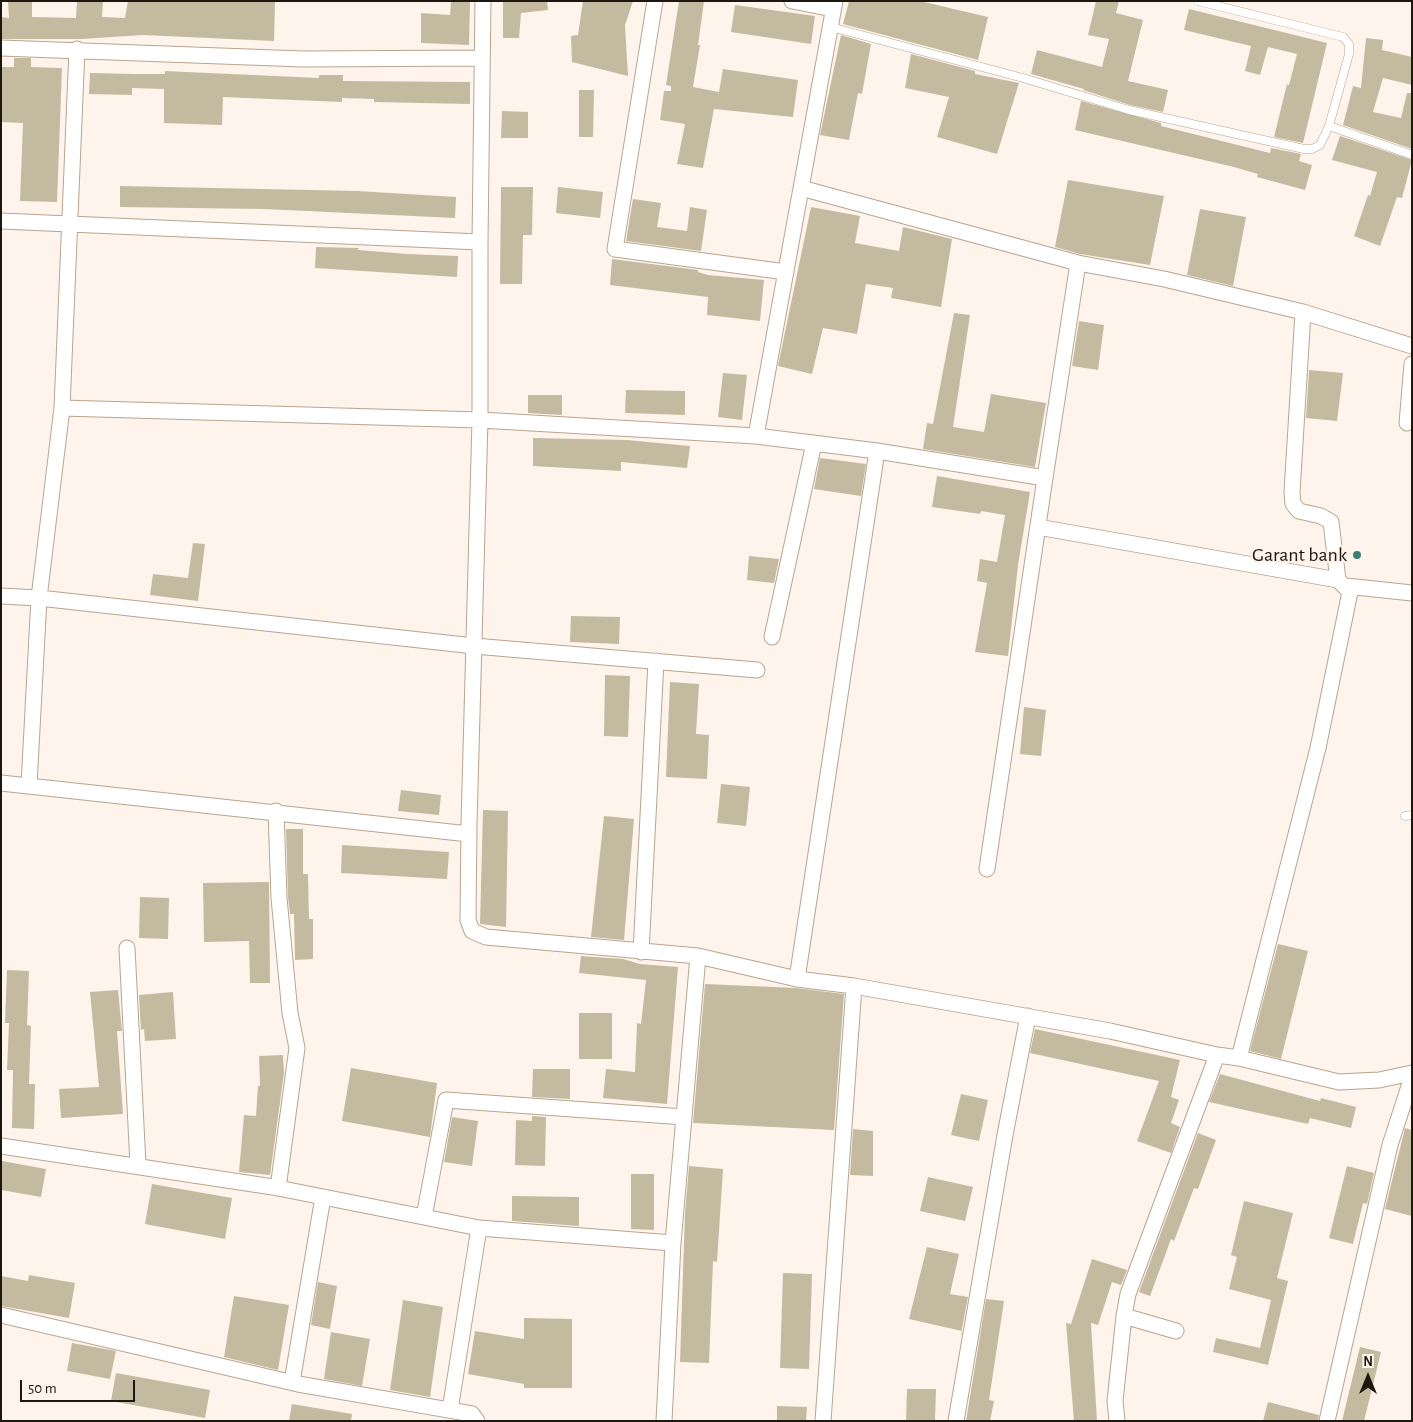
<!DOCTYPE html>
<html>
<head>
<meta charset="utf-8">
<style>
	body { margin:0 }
	#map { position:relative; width:1413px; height:1422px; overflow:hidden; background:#fef4ec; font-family:"Alegreya Sans",sans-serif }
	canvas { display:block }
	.frame { position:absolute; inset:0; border:2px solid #1e170f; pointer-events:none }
	.north { position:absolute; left:1343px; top:1352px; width:50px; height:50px; -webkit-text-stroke:4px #fef4ec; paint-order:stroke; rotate:0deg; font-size:14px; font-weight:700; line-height:20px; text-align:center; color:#1e170f }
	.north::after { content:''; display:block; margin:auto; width:18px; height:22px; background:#1e170f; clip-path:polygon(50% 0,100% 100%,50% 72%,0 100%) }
	.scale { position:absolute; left:20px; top:1380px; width:115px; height:22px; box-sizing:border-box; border:2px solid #1e170f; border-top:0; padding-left:6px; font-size:15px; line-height:18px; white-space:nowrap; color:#1e170f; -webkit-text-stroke:4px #fef4ec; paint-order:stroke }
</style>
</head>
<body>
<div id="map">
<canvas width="1413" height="1422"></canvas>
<div class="frame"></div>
<div class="north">N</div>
<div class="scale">50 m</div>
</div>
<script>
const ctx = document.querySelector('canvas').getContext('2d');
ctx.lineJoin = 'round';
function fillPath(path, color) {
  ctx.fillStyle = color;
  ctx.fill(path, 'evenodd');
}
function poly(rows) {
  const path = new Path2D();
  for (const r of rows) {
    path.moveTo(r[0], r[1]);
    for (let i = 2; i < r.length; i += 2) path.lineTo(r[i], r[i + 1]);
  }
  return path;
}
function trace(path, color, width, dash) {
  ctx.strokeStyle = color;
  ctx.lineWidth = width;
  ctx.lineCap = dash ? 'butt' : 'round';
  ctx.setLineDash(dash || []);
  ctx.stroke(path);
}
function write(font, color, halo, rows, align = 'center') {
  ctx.font = font + ' "Alegreya Sans",sans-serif';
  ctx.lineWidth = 4;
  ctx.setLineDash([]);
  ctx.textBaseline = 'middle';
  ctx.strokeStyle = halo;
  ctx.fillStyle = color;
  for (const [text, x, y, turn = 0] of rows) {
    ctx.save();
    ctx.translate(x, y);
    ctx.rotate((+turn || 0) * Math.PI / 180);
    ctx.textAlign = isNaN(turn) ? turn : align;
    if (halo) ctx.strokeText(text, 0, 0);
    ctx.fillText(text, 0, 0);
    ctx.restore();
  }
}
const building = poly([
	[8,1,32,1,32,17,76,18,77,1,103,1,102,17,125,18,128,1,275,1,274,41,143,35,82,39,1,39,1,17,9,18],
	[451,1,470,1,469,45,421,43,421,13,450,15],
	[503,1,547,1,548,10,521,13,519,38,503,38],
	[583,1,633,1,625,25,628,76,572,62,571,36,578,35],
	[679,1,704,1,698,45,700,45,693,87,719,92,723,69,798,80,793,117,714,109,703,168,677,164,685,124,660,120,664,91,671,91,671,86,666,85],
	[849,1,920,1,988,17,978,60,843,24],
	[1096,1,1119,1,1116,13,1143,20,1128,81,1168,90,1163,112,1130,105,1083,90,1084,89,1031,74,1037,50,1102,67,1109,39,1088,35],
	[735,5,815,16,811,44,731,32],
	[1189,9,1327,43,1303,143,1274,137,1287,84,1289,85,1297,54,1268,47,1260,75,1245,71,1251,46,1184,30],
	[841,35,871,44,862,94,858,93,849,140,820,135],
	[1366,38,1383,40,1382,50,1412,57,1412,85,1383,78,1373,112,1401,118,1407,93,1412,93,1412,149,1343,125,1353,86,1361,88],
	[911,54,975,71,975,74,1019,83,997,154,937,137,949,97,905,88],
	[14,58,31,58,31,67,62,68,57,202,20,201,23,123,1,122,1,67,14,67],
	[165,71,319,78,319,75,343,75,343,81,470,82,470,104,374,102,374,99,342,98,342,102,223,97,222,125,164,123,164,89,132,88,132,95,89,94,90,73,134,74,165,74],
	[579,90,594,90,593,137,579,137],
	[1081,101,1161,123,1161,126,1270,153,1271,148,1301,154,1299,161,1312,165,1305,190,1257,177,1258,174,1234,167,1075,130],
	[502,111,528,112,528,138,501,138],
	[1340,136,1412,160,1402,198,1397,197,1380,246,1354,236,1368,195,1370,196,1377,172,1332,160],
	[1068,180,1164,196,1150,265,1080,254,1055,247],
	[120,186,357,191,456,197,455,218,264,209,120,207],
	[501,187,533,187,532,235,523,235,522,284,500,284],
	[558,187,603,192,600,218,556,213],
	[633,199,661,203,657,227,687,231,690,207,707,210,701,251,626,241],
	[811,207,860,216,855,243,899,251,903,227,952,239,941,307,891,298,893,288,866,284,857,334,823,328,812,374,778,366],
	[1200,209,1246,217,1233,286,1187,275],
	[316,247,359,248,358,250,407,254,458,256,457,277,315,268],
	[612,259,698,270,698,272,708,275,764,280,760,321,707,315,708,297,610,285],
	[954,313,970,315,953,427,984,432,991,394,1046,403,1035,467,923,449,927,423,933,424],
	[1079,321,1104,325,1098,370,1072,366],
	[1309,370,1343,373,1337,421,1306,418],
	[723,373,747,375,742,420,718,417],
	[626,390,685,391,685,415,625,413],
	[528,395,562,395,562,415,528,413],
	[533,438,627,440,690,446,687,468,621,462,621,471,533,466],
	[820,458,866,464,861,496,814,489],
	[937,476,1030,492,1018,565,1008,656,975,652,987,583,977,581,980,559,997,562,1005,515,981,511,980,514,932,507],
	[193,543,205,544,198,601,150,595,153,574,188,578],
	[749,556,779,559,774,583,747,580],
	[571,616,620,617,619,644,570,642],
	[605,675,630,676,628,737,604,736],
	[670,682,699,684,696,734,709,735,707,779,666,777],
	[1024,707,1046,710,1041,756,1020,754],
	[721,784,750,787,746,826,717,823],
	[401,790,441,795,439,815,398,811],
	[483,810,508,811,506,927,480,924],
	[604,816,634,819,624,940,591,937],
	[286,829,303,829,303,874,308,874,309,919,313,919,313,959,295,960,294,914,290,914,288,897],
	[342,845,449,852,447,879,341,873],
	[269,882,270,983,250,983,249,941,204,942,203,883],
	[140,897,169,898,168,939,139,938],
	[1278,944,1308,951,1281,1059,1250,1051],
	[581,956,623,959,640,964,678,967,667,1104,603,1098,606,1069,635,1072,637,1023,641,1024,646,980,579,973],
	[7,970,29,971,27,1025,31,1026,29,1084,35,1084,34,1129,12,1128,13,1070,7,1070,9,1023,5,1023],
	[705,984,796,988,844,994,834,1130,693,1123],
	[118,990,122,1031,117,1031,123,1114,61,1118,59,1089,99,1087,90,992],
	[173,992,176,1039,145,1041,144,1029,141,1030,139,995],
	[579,1013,612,1013,612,1059,579,1059],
	[1035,1029,1180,1060,1171,1097,1179,1100,1171,1123,1180,1127,1171,1153,1137,1141,1159,1081,1030,1053],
	[283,1055,284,1073,270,1175,239,1172,244,1115,256,1116,258,1086,260,1086,259,1056],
	[351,1068,437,1083,430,1137,342,1121],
	[533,1069,570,1069,570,1099,532,1097],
	[1220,1074,1320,1101,1321,1098,1356,1107,1351,1128,1310,1118,1308,1124,1209,1102],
	[961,1094,988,1100,979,1141,951,1135],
	[532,1116,546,1117,545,1166,515,1165,516,1120,532,1121],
	[452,1117,478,1121,472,1166,444,1162],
	[1405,1128,1412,1130,1412,1216,1385,1209],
	[853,1129,873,1131,873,1176,850,1175],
	[1198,1133,1216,1140,1198,1189,1194,1188,1174,1241,1171,1239,1150,1296,1139,1292],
	[2,1161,46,1169,41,1197,1,1190],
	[689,1166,723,1169,717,1262,713,1261,709,1363,680,1362,685,1213],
	[1347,1166,1374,1173,1367,1204,1363,1203,1353,1244,1329,1238],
	[631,1174,654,1174,654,1230,631,1229],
	[928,1177,973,1187,965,1221,920,1211],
	[152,1184,232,1198,225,1239,145,1224],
	[512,1196,579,1197,579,1226,512,1221],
	[1244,1201,1293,1213,1277,1278,1288,1281,1268,1365,1213,1352,1216,1338,1260,1348,1271,1300,1229,1289,1237,1257,1231,1255],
	[927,1247,959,1254,950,1294,968,1297,960,1339,962,1331,909,1319],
	[1092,1259,1127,1270,1121,1285,1112,1282,1098,1325,1091,1323,1097,1421,1074,1421,1066,1323,1071,1324],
	[783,1273,812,1274,809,1369,780,1368],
	[29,1275,75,1283,69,1318,1,1306,1,1276,28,1281],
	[318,1282,337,1286,330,1329,311,1325],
	[234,1296,289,1305,278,1370,224,1357],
	[986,1299,1004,1301,989,1400,994,1401,990,1421,966,1421],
	[403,1300,443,1307,430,1397,390,1390],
	[524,1318,572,1319,572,1388,524,1388,524,1384,468,1374,475,1331,524,1339],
	[331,1332,370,1339,362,1386,324,1379],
	[72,1343,116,1351,110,1379,67,1371],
	[1360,1347,1381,1352,1364,1421,1342,1421],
	[116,1373,210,1390,205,1418,111,1401],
	[907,1389,936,1389,935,1421,906,1421],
	[1268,1402,1319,1415,1318,1421,1263,1421],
	[292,1404,352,1414,351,1421,289,1421],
	[777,1406,807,1407,806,1421,777,1421]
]);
const service = poly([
	[831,27,1023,78,1129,110,1304,149,1312,149,1320,145,1329,126,1349,54,1349,44,1343,37,1198,1],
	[1329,126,1412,155],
	[1405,816,1412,815]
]);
const minor = poly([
	[483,1,480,242,480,420,469,824,468,920,472,931,486,937,698,956,797,979,854,986,1110,1031,1217,1055,1239,1058,1339,1082,1379,1080,1412,1073],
	[655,1,615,249,786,272],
	[792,1,833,9],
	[1,48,303,59,482,58],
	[801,188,1078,263,1045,478],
	[1,221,480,242],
	[1078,263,1164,279,1303,312,1412,346],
	[62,408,480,420,756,436,877,451,1045,478,987,869],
	[1407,423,1412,364],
	[756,436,835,1],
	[1038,527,1338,580],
	[1346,586,1412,593],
	[1,596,39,598,474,646,757,670],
	[772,637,814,443],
	[1,783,469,834],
	[29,785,39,598,62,408,77,49],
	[276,811,279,898,290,1013,297,1048,278,1188],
	[127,948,138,1165],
	[641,952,656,661],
	[797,979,877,451],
	[1239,1058,1318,748,1350,592,1338,580,1331,522,1321,516,1299,511,1293,504,1292,492,1303,312],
	[1,1146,273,1187,479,1228,673,1243],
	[424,1217,446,1100,684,1117],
	[1,1315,298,1384,472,1414,477,1421],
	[1124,1316,1176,1331],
	[292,1382,323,1197],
	[450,1410,479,1228],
	[664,1421,673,1243,698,956],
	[823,1421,854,986],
	[956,1421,1005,1135,1028,1016],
	[1117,1421,1115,1401,1124,1316,1128,1294,1217,1055],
	[1327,1421,1390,1145,1412,1077]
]);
const markers = [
	[1357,555,5,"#387f78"]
];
const poiNames = [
	["Garant bank",1347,555]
];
fillPath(building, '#c4ba9f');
trace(service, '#b9a48f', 9);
trace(minor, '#b9a48f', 17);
trace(service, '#fff', 8);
trace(minor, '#fff', 15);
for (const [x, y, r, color] of markers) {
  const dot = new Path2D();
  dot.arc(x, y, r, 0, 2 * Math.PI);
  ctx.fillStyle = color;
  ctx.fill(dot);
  trace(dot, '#fef4ec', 2);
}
write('20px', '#1e170f', '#fef4ec', poiNames, 'right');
</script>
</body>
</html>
